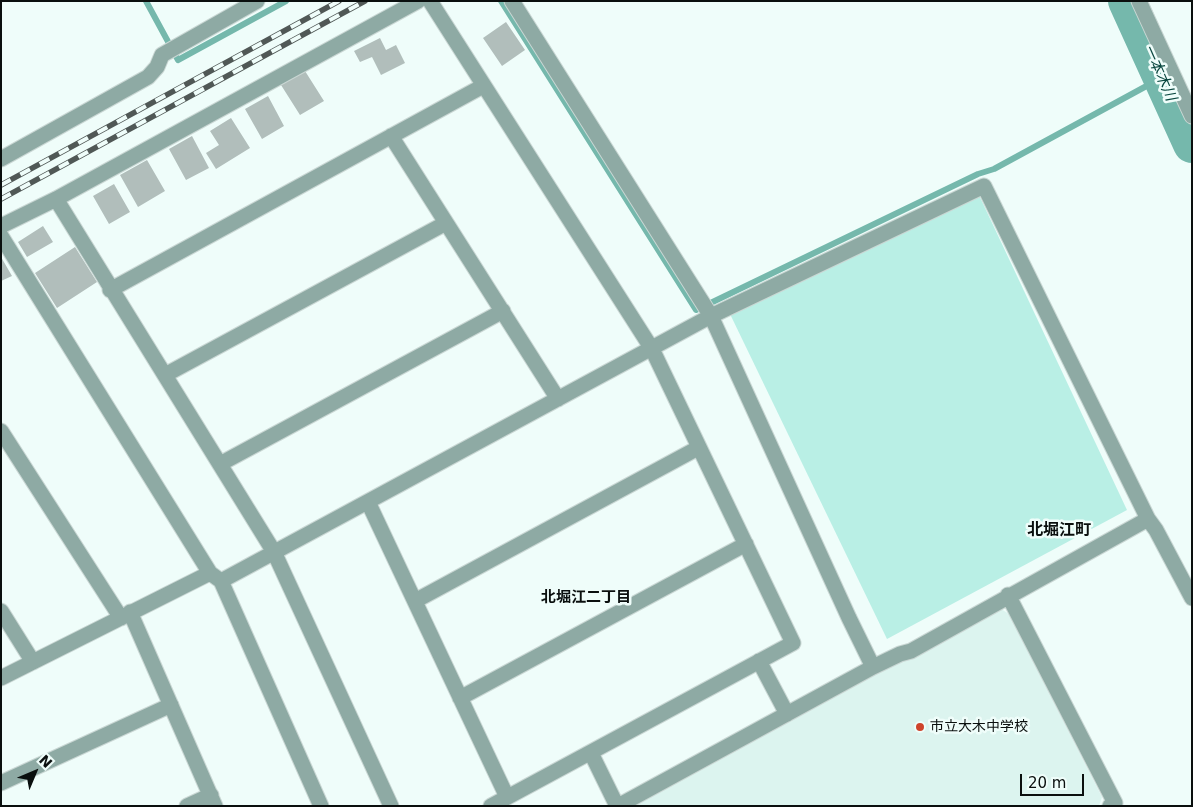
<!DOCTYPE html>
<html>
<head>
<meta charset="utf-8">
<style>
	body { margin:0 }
	#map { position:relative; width:1193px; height:807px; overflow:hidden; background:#effdfa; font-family:"DejaVu Sans",sans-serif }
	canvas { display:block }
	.frame { position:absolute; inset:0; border:2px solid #0a0f0e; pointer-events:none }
	.north { position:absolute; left:10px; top:747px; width:50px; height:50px; -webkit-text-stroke:4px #effdfa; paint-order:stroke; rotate:45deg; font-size:14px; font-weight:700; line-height:20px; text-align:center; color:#0a0f0e }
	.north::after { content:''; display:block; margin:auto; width:18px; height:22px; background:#0a0f0e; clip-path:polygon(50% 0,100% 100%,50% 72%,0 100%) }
	.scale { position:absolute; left:1020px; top:774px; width:64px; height:22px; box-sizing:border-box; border:2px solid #0a0f0e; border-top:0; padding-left:6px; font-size:15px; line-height:18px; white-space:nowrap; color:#0a0f0e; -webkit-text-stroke:4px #effdfa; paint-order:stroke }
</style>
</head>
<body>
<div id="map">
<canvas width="1193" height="807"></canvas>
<div class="frame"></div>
<div class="north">N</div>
<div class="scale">20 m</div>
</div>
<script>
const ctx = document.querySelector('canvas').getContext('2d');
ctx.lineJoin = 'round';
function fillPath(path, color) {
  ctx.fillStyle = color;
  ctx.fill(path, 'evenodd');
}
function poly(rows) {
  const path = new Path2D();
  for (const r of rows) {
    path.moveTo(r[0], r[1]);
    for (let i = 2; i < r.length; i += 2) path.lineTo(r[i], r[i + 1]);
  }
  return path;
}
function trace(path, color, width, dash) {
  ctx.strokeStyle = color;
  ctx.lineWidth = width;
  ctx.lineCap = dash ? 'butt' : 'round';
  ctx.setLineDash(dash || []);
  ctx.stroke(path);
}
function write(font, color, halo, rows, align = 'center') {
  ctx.font = font + ' "DejaVu Sans","Noto Sans JP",sans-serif';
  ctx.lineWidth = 5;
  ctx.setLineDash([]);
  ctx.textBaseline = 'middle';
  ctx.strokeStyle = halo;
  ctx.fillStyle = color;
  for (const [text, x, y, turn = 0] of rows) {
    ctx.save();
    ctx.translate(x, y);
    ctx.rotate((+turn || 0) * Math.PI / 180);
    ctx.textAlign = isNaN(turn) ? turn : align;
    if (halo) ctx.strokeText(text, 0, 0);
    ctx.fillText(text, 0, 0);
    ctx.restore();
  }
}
const built = poly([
	[1001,609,1009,614,1102,797,1099,806,629,806,904,657]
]);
const green = poly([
	[978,193,1127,510,887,639,730,314]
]);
const stream = poly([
	[146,1,178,60,286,1],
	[501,1,696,310,978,174,994,169,1152,83]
]);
const river = poly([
	[1127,1,1192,144]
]);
const building = poly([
	[506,22,525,50,502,66,483,38],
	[380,38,386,50,396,45,405,63,381,75,372,57,360,62,354,51],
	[305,71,324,101,300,115,281,85],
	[268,96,284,126,262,139,245,109],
	[231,118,250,148,216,169,206,153,219,145,210,131],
	[192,136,209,168,186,180,169,149],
	[147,160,165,191,138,207,120,175],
	[114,184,130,212,109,224,93,196],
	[43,226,53,242,27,257,18,242],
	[75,247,97,282,57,308,35,273],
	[1,257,12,276,1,281]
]);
const street = poly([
	[430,1,652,349,793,643,491,806],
	[512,1,711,316,849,618,873,667],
	[1139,1,1192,116],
	[391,136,558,399],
	[1,159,148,77,157,67,162,55,257,1],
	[56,199,274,552,391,806],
	[1,226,56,199,418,1],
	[1,236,210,573],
	[110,290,483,86],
	[165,375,446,223],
	[1,431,121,618],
	[220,464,503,311],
	[368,502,507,797],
	[221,581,321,806],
	[1008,595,1115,803,1110,806],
	[415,601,698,448],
	[1,611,33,662],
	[130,612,215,806],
	[759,661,787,714],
	[1,678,210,573,221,581,711,316,984,186,1148,519,1156,530,1192,598],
	[460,698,746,544],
	[591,753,617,806],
	[1,783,171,705],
	[187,806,211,795],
	[618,806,873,667,900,654,911,651,1148,519]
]);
const rail = poly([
	[1,185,339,1],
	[1,199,365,1]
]);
const markers = [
	[920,727,5,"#ce432b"]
];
const poiNames = [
	["市立大木中学校",930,727]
];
const waterNames = [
	["一本木川",1159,73,66]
];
const neighbourhoodNames = [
	["北堀江二丁目",586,598]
];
const quarterNames = [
	["北堀江町",1059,531]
];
fillPath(built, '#dcf4ef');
fillPath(green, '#b9efe5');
trace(stream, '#75b8ac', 6);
trace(river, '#75b8ac', 38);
fillPath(building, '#b1bebb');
trace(street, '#cad7d4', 17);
trace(street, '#8eaaa4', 15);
trace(rail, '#505856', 5.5);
trace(rail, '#effdfa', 4, [11]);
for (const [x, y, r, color] of markers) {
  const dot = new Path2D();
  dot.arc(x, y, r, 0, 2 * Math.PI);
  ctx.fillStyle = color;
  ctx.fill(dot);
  trace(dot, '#effdfa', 2);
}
write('14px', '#0a0f0e', '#effdfa', poiNames, 'left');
write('italic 15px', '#0b4840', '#effdfa', waterNames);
write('bold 15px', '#0a0f0e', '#effdfa', neighbourhoodNames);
write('bold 16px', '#0a0f0e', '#effdfa', quarterNames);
</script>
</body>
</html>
